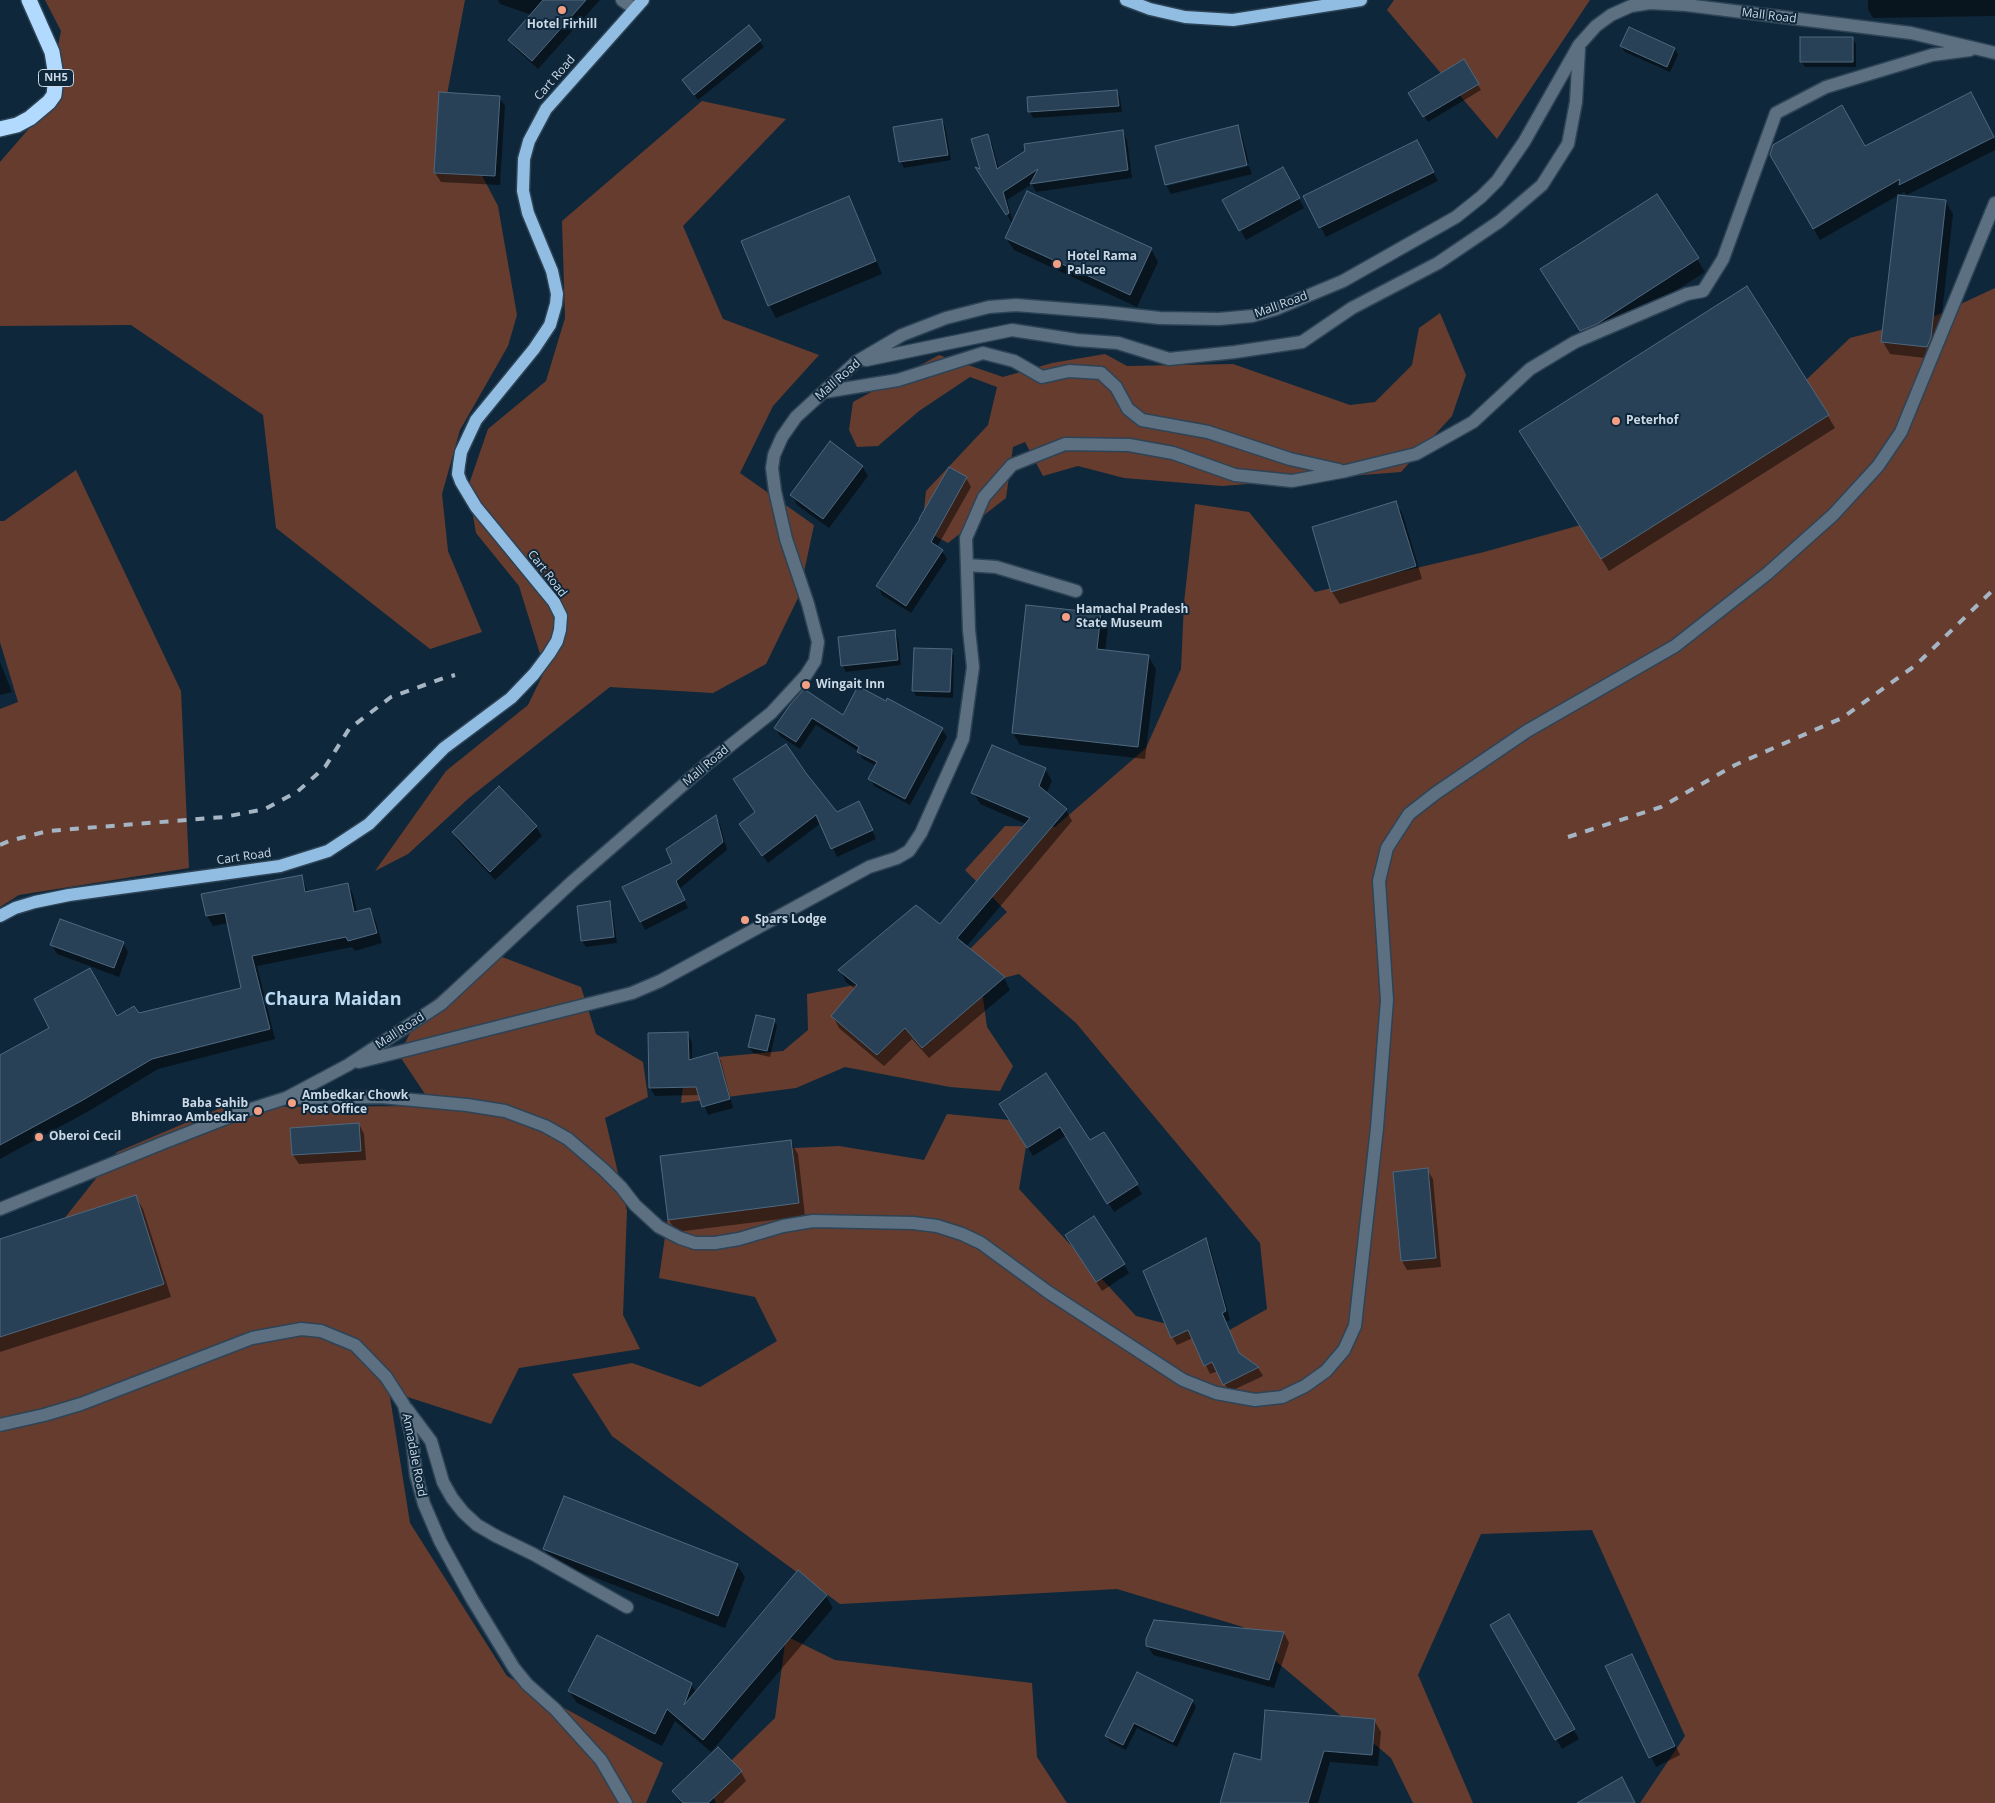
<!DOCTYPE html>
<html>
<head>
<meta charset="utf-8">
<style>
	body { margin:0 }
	canvas { display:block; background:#0f273a }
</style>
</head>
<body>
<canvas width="1995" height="1803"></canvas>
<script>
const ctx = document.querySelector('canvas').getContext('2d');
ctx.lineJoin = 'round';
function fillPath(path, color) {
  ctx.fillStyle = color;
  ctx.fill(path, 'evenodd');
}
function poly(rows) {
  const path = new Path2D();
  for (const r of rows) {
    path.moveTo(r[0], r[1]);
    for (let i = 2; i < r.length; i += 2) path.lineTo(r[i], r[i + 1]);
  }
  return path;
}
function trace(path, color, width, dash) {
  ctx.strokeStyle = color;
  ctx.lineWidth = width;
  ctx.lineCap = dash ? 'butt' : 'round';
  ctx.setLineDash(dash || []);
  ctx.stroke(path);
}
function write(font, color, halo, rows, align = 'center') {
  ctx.font = font + ' "Open Sans",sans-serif';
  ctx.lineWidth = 4;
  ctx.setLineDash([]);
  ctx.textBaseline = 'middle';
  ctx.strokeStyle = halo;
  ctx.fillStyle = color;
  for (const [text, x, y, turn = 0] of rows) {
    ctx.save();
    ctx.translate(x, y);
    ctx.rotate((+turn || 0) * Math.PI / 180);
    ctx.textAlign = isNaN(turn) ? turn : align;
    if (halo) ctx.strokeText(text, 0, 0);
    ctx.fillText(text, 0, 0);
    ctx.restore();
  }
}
const green = poly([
	[45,0,465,0,445,105,498,206,517,315,508,346,460,430,442,494,448,551,482,632,430,649,276,528,263,415,131,325,0,326,0,162,45,110,61,31],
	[1394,0,1590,0,1497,139,1387,10],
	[702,101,786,119,683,226,723,319,819,355,773,406,740,473,814,525,799,596,766,664,713,693,610,687,469,798,408,854,375,871,446,771,528,705,545,670,519,586,476,533,468,487,488,429,546,381,565,318,562,221],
	[1995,288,1995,1803,1640,1803,1685,1736,1592,1530,1481,1534,1418,1675,1473,1803,1413,1803,1391,1758,1278,1663,1243,1627,1117,1589,840,1604,612,1436,572,1374,632,1363,700,1387,777,1341,755,1297,659,1278,672,1189,751,1150,839,1146,924,1160,947,1114,1030,1122,1019,1189,1136,1316,1217,1337,1267,1309,1260,1243,1076,1023,1019,974,981,984,987,1027,1013,1066,1000,1091,950,1087,845,1067,796,1088,681,1103,686,1060,783,1051,808,1030,807,994,860,984,938,981,1007,912,965,870,1005,826,1055,827,1146,748,1181,669,1184,603,1195,504,1249,512,1315,592,1484,552,1620,514,1804,382,1850,338,1935,316],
	[1440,313,1466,375,1452,416,1401,472,1222,486,1124,478,1078,466,1043,476,1025,442,1013,447,1006,498,948,543,922,529,926,491,988,425,997,387,970,377,919,411,878,446,857,447,849,430,853,402,939,355,1003,377,1052,363,1105,354,1127,366,1233,364,1350,405,1375,402,1412,365,1419,328],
	[76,470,181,691,189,868,19,895,0,907,0,709,18,702,0,642,0,521,4,521],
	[489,952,581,987,596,1034,643,1062,648,1097,605,1118,627,1211,623,1315,640,1349,519,1368,491,1424,389,1391,410,1523,507,1676,663,1763,646,1803,0,1803,0,1275,44,1244,117,1152,223,1107,433,1106,399,1055,421,1011],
	[786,1636,835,1660,1032,1683,1037,1757,1067,1803,716,1803,707,1784,775,1718]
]);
const shadow = poly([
	[498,0,600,0,538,69,515,48,510,40,532,15,500,4],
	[1868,0,1995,0,1995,16,1873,18,1868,9],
	[749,27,764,47,698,100,683,80],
	[1629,29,1675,49,1678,55,1670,72,1625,52,1621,46],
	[1852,38,1856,44,1856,67,1805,67,1801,61],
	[1463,61,1481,90,1428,122,1410,93],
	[1116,91,1120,97,1122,112,1033,118,1030,112,1028,98],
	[499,97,505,106,500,185,441,182,435,173],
	[1977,105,1995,141,1995,150,1907,195,1904,192,1820,240,1771,154,1865,147],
	[942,120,945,126,951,160,904,168,901,162,895,128],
	[1237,127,1242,136,1249,163,1167,183,1167,186,1249,166,1252,174,1171,194,1166,185,1157,147],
	[1122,131,1127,140,1132,178,1036,192,1032,184,1007,200,1013,223,1151,249,1158,262,1137,307,1014,250,1006,238,1013,224,981,175,987,136,992,144,999,169],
	[1422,150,1438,181,1326,237,1305,197],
	[1283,169,1304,208,1246,240,1224,201],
	[1657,196,1705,272,1605,336,1588,343,1541,270],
	[848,198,855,210,882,274,776,318,769,305],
	[1946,202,1953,214,1938,350,1934,359,1890,354,1883,342],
	[1828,416,1835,428,1609,571,1528,443],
	[862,466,868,476,829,528,797,505,792,495],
	[949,469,966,478,971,487,937,547,942,551,947,559,911,613,882,595,878,586,921,520],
	[1396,503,1403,515,1422,579,1340,604,1332,592],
	[1101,614,1108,627,1105,652,1148,656,1156,669,1145,759,1020,745,1013,733],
	[894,632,898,638,901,665,846,672,843,666],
	[951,650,954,656,953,698,916,696,913,691],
	[0,662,12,692,0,695],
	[791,705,843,717,942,729,947,737,910,805,874,786,870,779,876,766,863,759,858,751,816,725,800,749,780,736,776,728],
	[786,745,836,813,864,811,876,839,837,857,821,823,768,863,740,825,756,813],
	[1045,769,1052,781,1046,794,1066,810,1072,821,966,947,1004,978,1010,990,929,1058,912,1039,884,1066,839,1028,833,1016,855,989,846,982,840,970,940,926,1026,824,980,804,973,792],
	[499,788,536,827,542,836,495,880,458,841,453,832],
	[715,816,720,824,727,850,679,889,688,908,645,930,624,888,674,864],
	[302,877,308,893,347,884,353,894,357,912,369,909,375,919,382,943,355,951,352,947,257,966,275,1039,158,1069,89,1111,0,1159,0,1056,117,1018,138,1015,243,989,229,923,213,926,207,916,203,895],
	[609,902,612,908,617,943,586,947,582,941,578,907],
	[123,943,128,952,119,977,57,954,52,945],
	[774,1020,777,1026,770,1057,753,1053,749,1047],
	[687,1034,692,1042,692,1060,717,1053,721,1061,733,1108,708,1115,700,1095,655,1096,650,1088],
	[1046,1074,1090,1142,1137,1185,1142,1194,1114,1212,1067,1135,1033,1156,1006,1113],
	[359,1124,364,1134,366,1160,299,1164,293,1155],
	[790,1141,798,1154,805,1216,676,1232,669,1220],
	[1427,1170,1433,1179,1441,1267,1407,1270,1402,1261,1394,1173],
	[135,1196,143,1209,171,1297,0,1352,0,1240],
	[1206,1239,1210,1247,1230,1320,1225,1322,1240,1355,1258,1368,1263,1376,1229,1392,1218,1371,1210,1374,1193,1338,1177,1345,1172,1337],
	[1072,1244,1124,1264,1129,1273,1102,1291],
	[544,1548,737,1565,745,1577,725,1628,552,1561],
	[826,1596,833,1608,711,1752,675,1721,662,1746,577,1703,569,1691,691,1684,696,1692],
	[1509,1616,1579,1739,1562,1749,1492,1625],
	[1154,1622,1284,1633,1289,1643,1274,1688,1153,1655,1148,1646],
	[1637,1665,1680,1755,1656,1767,1607,1667],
	[1138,1674,1192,1701,1196,1707,1177,1747,1137,1728,1126,1750,1110,1742,1106,1736],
	[1374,1720,1381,1732,1378,1766,1330,1762,1318,1803,1221,1803,1262,1762],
	[741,1772,746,1781,723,1803,681,1803,673,1791]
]);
const building = poly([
	[543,0,586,0,532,61,508,40,543,0],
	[749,25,761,40,694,95,682,80,749,25],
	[1629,27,1675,48,1667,67,1620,46,1629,27],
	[1800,37,1853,37,1853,62,1800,62,1800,37],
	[1464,59,1479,84,1423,117,1408,93,1464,59],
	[1117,90,1119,106,1028,112,1027,97,1117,90],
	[439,92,500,96,495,176,434,173,439,92],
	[1971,92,1994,137,1899,185,1900,179,1813,229,1770,155,1773,145,1842,105,1865,146,1971,92],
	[942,119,948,155,899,162,893,127,942,119],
	[1238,125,1247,165,1165,185,1155,146,1238,125],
	[1123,130,1128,170,1030,184,1038,169,1003,192,1009,213,1006,215,975,167,980,169,971,139,988,134,997,169,1025,151,1024,144,1123,130],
	[1417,140,1434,172,1319,228,1303,196,1417,140],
	[1283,167,1300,198,1239,231,1222,200,1283,167],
	[1027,191,1152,248,1130,295,1005,238,1027,191],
	[1657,194,1699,258,1597,324,1580,331,1540,269,1657,194],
	[1898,195,1946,200,1931,337,1927,347,1881,342,1898,195],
	[849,196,876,261,768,306,741,241,849,196],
	[1747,286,1829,415,1601,559,1519,431,1747,286],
	[830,441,863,466,823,519,790,495,830,441],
	[949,467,967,477,931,542,943,550,906,606,876,586,920,519,919,519,949,467],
	[1396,501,1416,566,1331,592,1312,527,1396,501],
	[1026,605,1101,613,1097,649,1149,655,1138,747,1012,733,1026,605],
	[895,630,898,660,841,666,838,637,895,630],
	[914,648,952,649,950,692,912,691,914,648],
	[858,686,886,701,887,698,943,728,905,799,868,779,877,762,857,752,859,747,812,718,796,742,774,728,790,705,804,689,843,715,858,686],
	[786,744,806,773,837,812,859,801,873,830,831,849,816,815,762,856,739,824,755,812,733,779,786,744],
	[992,745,1046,768,1039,786,1067,809,957,938,1005,977,922,1048,905,1028,877,1055,831,1016,857,985,838,970,916,905,940,924,1030,818,971,793,992,745],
	[499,786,537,826,490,872,452,832,499,786],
	[716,815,723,842,676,881,685,900,640,922,622,887,672,863,666,849,716,815],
	[302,875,305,892,348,883,354,912,370,908,377,933,348,941,346,937,252,956,270,1029,152,1059,83,1100,0,1145,0,1055,49,1028,34,999,90,968,117,1016,134,1006,139,1013,241,988,225,913,206,916,201,894,302,875],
	[610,901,614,937,581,941,577,906,610,901],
	[60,919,124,942,114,968,50,945,60,919],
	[756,1015,775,1019,767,1051,748,1047,756,1015],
	[688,1032,689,1060,717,1052,730,1099,702,1107,696,1087,649,1088,648,1033,688,1032],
	[1046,1073,1090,1140,1104,1132,1138,1184,1107,1204,1060,1127,1027,1148,999,1104,1046,1073],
	[359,1123,361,1151,292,1155,290,1128,359,1123],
	[791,1140,799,1203,668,1220,660,1156,791,1140],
	[1428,1168,1436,1258,1401,1261,1393,1172,1428,1168],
	[136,1195,164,1284,0,1337,0,1239,136,1195],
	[1094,1216,1125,1264,1096,1282,1065,1235,1094,1216],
	[1206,1238,1226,1311,1222,1313,1239,1353,1259,1367,1223,1385,1212,1362,1204,1366,1188,1330,1171,1338,1143,1271,1206,1238],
	[564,1496,738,1564,718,1616,543,1549,564,1496],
	[798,1570,827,1595,703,1740,667,1709,655,1734,568,1691,597,1635,692,1683,684,1705,798,1570],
	[1509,1614,1575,1729,1555,1740,1490,1625,1509,1614],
	[1154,1620,1284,1632,1269,1680,1146,1646,1146,1639,1154,1620],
	[1632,1654,1675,1746,1649,1758,1605,1666,1632,1654],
	[1137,1672,1193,1700,1173,1742,1134,1723,1123,1745,1105,1736,1137,1672],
	[1265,1710,1375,1719,1372,1755,1324,1751,1308,1803,1220,1803,1234,1753,1261,1760,1265,1710],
	[718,1747,742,1771,708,1803,683,1803,672,1791,718,1747],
	[1622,1777,1635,1803,1577,1803,1622,1777]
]);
const minor = poly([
	[622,0,635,9],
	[866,360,1012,330,1077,340,1118,343,1169,359,1235,352,1302,342,1352,308,1438,263,1500,221,1542,185,1568,144,1576,102,1579,49],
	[824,392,898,380,983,353,1014,361,1042,377,1069,371,1101,373,1116,387,1128,409,1142,420,1208,432,1290,459,1339,470],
	[967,565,996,567,1076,591],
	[359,1062,632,993,660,981,869,867,897,858,909,851,921,833,963,739,973,667,969,630,966,538,984,497,1012,465,1065,444,1129,445,1173,453,1235,475,1292,481,1346,471,1416,454,1473,422,1530,369,1575,342,1687,294,1703,291,1723,259,1776,113,1826,87,1932,55,1970,50],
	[288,1098,381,1097,467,1105,505,1111,545,1126,568,1139,604,1170,621,1187,635,1205,659,1227,680,1238,695,1243,715,1243,739,1239,783,1226,813,1221,913,1223,937,1226,962,1234,981,1243,1048,1292,1183,1380,1216,1393,1255,1400,1282,1397,1305,1386,1326,1371,1344,1350,1355,1326,1377,1128,1387,1000,1379,881,1387,848,1409,814,1436,793,1527,731,1675,646,1768,573,1833,515,1878,466,1901,432,1995,203],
	[0,1209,165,1142,242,1112,286,1098,348,1065,441,1004,573,881,707,764,771,713,806,675,815,661,818,642,808,604,786,539,775,491,772,468,774,455,782,437,796,417,856,362,902,335,946,318,989,307,1016,305,1104,312,1160,318,1219,319,1252,316,1276,309,1343,281,1456,217,1481,197,1497,181,1524,142,1579,45,1596,26,1611,15,1631,6,1650,3,1686,5,1911,33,1995,53],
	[407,1409,431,1441,443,1482,452,1498,463,1512,477,1525,496,1536,533,1554,627,1607],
	[0,1425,44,1415,81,1404,252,1338,301,1329,321,1331,355,1345,386,1377,404,1405,412,1438,416,1475,424,1504,440,1541,472,1599,514,1668,527,1684,555,1709,601,1760,626,1803]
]);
const major = poly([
	[1126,0,1150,9,1185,17,1233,20,1361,0],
	[0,916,15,908,35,902,69,895,280,866,328,851,369,824,444,748,511,698,534,674,549,654,557,641,560,630,561,616,554,602,476,507,461,482,458,474,459,465,461,452,476,420,534,349,550,325,556,304,557,294,552,271,528,213,523,191,524,159,529,141,546,109,643,0]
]);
const highway = poly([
	[0,129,17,125,30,118,49,102,54,95,56,76,52,52,29,0]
]);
const rail = poly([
	[1568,837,1661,807,1735,765,1842,718,1916,665,1995,588],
	[0,845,9,841,48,831,224,817,265,809,297,792,325,767,349,729,391,697,444,678,455,675]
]);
const markers = [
	[562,10,5,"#f39f84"],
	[1057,264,5,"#f39f84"],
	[1616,421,5,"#f39f84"],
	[1066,617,5,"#f39f84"],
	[806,685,5,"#f39f84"],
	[745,920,5,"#f39f84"],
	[292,1103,5,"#f39f84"],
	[258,1111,5,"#f39f84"],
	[39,1137,5,"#f39f84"]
];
const shields = [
	[56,78,35]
];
const shieldNames = [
	["NH5",56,78]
];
const streetNames = [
	["Mall Road",1769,16,7],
	["Cart Road",555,78,-49],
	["Mall Road",1281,305,-20],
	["Mall Road",838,380,-41],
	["Cart Road",547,574,52],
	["Mall Road",706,766,-40],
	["Cart Road",244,857,-8],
	["Mall Road",400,1031,-33],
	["Annadale Road",414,1455,79]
];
const poiNames = [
	["Hotel Firhill",562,25,"center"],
	["Hotel Rama",1067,257],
	["Palace",1067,271],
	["Peterhof",1626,421],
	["Hamachal Pradesh",1076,610],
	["State Museum",1076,624],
	["Wingait Inn",816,685],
	["Spars Lodge",755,920],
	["Ambedkar Chowk",302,1096],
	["Post Office",302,1110],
	["Baba Sahib",248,1104,"right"],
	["Bhimrao Ambedkar",248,1118,"right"],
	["Oberoi Cecil",49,1137]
];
const districtNames = [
	["Chaura Maidan",333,1000]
];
fillPath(green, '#663c2e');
fillPath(shadow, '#0007');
fillPath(building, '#294156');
trace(building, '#4e687e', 1);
trace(minor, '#2d4356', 15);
trace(major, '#2d4356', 15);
trace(highway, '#2d4356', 18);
trace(minor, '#5c7082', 12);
trace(major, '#92bde2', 12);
trace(highway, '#b1dafe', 15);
trace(rail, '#a5b5c3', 4, [9, 9]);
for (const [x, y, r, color] of markers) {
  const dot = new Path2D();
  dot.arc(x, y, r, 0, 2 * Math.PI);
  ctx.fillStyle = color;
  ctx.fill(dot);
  trace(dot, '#0f273a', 2);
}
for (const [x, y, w] of shields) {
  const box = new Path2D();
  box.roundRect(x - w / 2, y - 8.5, w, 17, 4);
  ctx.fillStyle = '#0f273a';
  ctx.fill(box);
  trace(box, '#cbd9e6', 1);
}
write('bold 11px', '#cbd9e6', null, shieldNames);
write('12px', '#cbd9e6', '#0f273a', streetNames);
write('bold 12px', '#cbd9e6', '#0f273a', poiNames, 'left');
write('bold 18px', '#bcd9f2', '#0f273a', districtNames);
</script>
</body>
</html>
